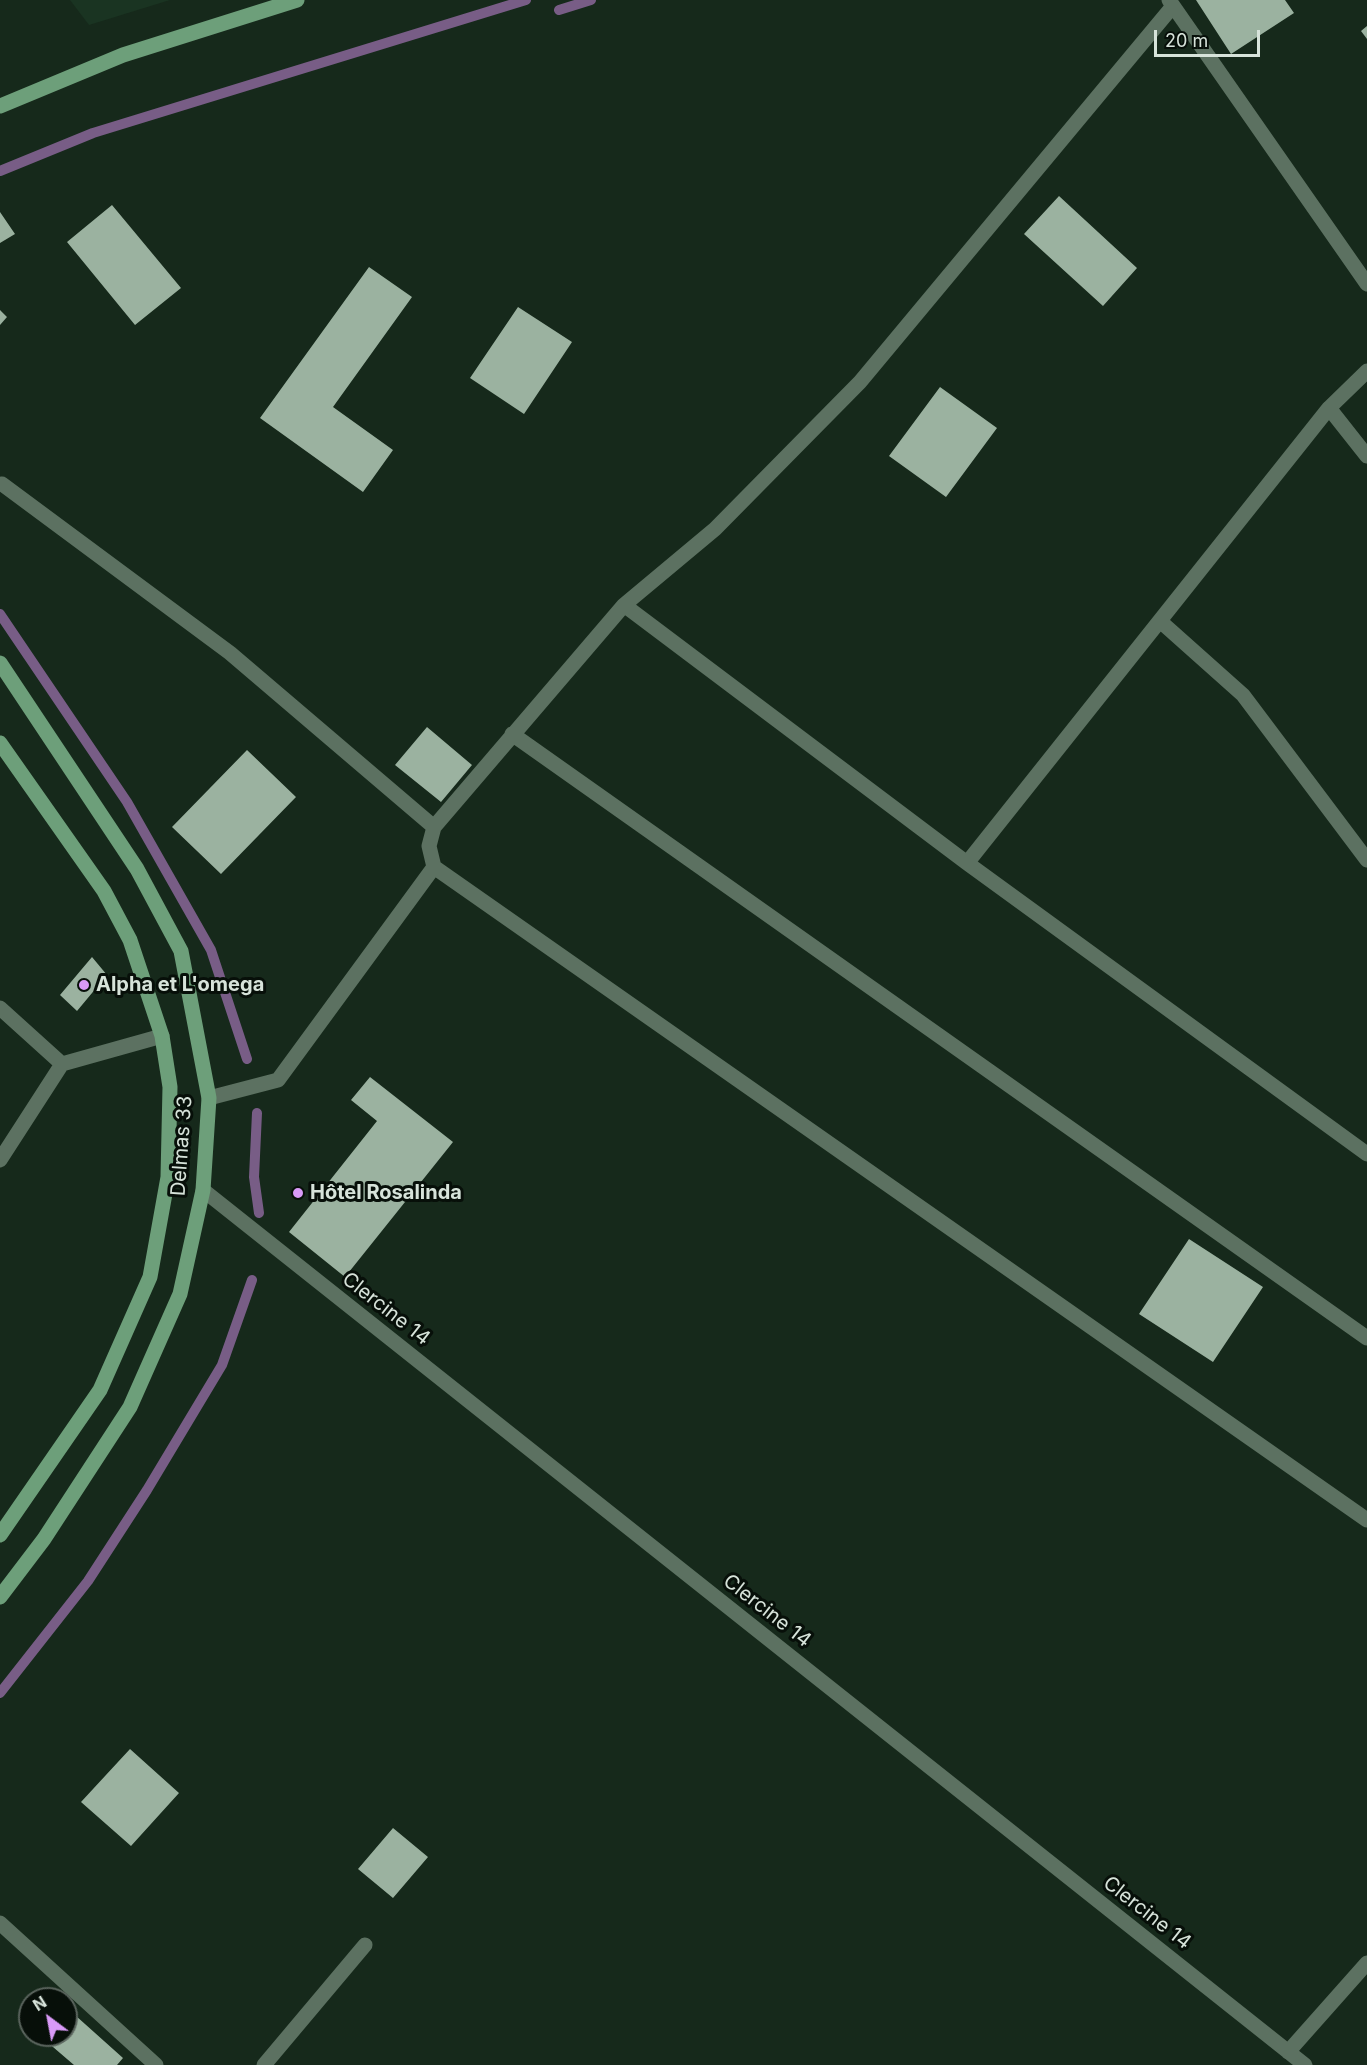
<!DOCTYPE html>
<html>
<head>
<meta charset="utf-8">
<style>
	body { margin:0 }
	#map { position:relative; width:1367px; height:2065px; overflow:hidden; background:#16291b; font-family:Inter,sans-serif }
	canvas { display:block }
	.north { position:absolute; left:18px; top:1987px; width:60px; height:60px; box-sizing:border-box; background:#070f09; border:2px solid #5a645d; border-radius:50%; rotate:328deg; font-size:16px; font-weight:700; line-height:24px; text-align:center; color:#d7e3da }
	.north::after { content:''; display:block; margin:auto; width:21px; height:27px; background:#d99af7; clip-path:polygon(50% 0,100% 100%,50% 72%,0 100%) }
	.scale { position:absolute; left:1154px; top:30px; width:106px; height:27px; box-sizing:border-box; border:3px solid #d7e3da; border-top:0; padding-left:8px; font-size:18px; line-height:21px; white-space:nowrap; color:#d7e3da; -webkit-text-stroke:4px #070f09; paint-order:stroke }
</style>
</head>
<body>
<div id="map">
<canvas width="1367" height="2065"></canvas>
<div class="north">N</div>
<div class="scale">20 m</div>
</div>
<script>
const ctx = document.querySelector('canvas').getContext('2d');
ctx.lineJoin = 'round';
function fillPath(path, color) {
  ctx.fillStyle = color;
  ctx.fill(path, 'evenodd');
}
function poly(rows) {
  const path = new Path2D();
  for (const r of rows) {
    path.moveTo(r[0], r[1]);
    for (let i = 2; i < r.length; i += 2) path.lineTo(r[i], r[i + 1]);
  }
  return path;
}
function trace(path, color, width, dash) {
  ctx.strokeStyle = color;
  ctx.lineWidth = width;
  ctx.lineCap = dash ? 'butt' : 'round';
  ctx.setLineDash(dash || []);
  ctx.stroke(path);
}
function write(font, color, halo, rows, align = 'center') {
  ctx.font = font + ' Inter,sans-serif';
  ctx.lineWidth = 6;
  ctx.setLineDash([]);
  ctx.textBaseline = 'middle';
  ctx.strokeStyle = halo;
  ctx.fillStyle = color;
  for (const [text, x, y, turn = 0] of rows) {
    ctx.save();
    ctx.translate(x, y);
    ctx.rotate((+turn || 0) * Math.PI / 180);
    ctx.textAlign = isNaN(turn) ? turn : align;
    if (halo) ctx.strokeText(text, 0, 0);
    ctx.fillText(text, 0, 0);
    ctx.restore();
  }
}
const built = poly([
	[70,0,170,0,89,25]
]);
const stream = poly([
	[559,10,591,0],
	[0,171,93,133,526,0],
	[0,614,127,802,211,950,247,1059],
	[257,1113,254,1177,259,1213],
	[0,1693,88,1581,147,1490,222,1365,252,1280]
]);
const building = poly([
	[1196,0,1285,0,1294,13,1231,54],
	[1367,26,1367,39,1361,31],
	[1059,196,1137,268,1103,306,1024,234],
	[112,205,181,288,135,325,67,242],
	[0,212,15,234,0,243],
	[369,267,412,297,333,407,393,450,363,492,260,418],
	[518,307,572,342,524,414,470,378],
	[0,310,7,317,0,325],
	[940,387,997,428,946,497,889,456],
	[427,727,472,765,441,802,395,765],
	[247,750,296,797,221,874,172,827],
	[92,957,107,975,77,1011,60,995],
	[370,1077,453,1142,345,1277,289,1232,377,1121,351,1100],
	[1189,1239,1263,1287,1213,1362,1139,1314],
	[130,1749,179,1793,131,1846,81,1802],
	[393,1828,428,1857,393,1898,358,1869],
	[66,2007,123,2058,117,2065,74,2065,39,2035,66,2035]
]);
const minor = poly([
	[1169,0,1367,284],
	[1173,6,860,382,715,529,624,605,434,827,429,846,434,867,1367,1520],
	[1329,408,1367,456],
	[2,484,230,653,434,827],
	[624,605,967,863,1367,1154],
	[1160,621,1243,695,1367,860],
	[512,734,1367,1338],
	[967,863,1329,408,1367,371],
	[0,1008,62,1064],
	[209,1098,278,1080,434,867],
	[0,1160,62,1064,162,1036],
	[203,1190,1305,2065],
	[0,1923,156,2065],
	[1288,2052,1367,1963],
	[264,2065,365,1945]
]);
const major = poly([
	[0,106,123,55,297,0],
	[0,663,137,869,181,951,209,1098,203,1190,180,1294,130,1407,44,1539,0,1597],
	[0,743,104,891,130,940,162,1036,170,1087,168,1177,150,1277,100,1390,0,1535]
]);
const markers = [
	[84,985,6,"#d99af7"],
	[298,1193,6,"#d99af7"]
];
const poiNames = [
	["Alpha et L'omega",96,985],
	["Hôtel Rosalinda",310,1193]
];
const streetNames = [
	["Delmas 33",182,1146,-86],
	["Clercine 14",386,1309,38],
	["Clercine 14",767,1611,38],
	["Clercine 14",1147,1913,38]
];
fillPath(built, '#1a3422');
trace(stream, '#785d86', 10);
fillPath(building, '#9bb2a0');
trace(minor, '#5c7161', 15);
trace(major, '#6d9f7a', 15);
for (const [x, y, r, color] of markers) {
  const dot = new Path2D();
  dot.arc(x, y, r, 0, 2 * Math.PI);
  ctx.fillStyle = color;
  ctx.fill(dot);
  trace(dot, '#070f09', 2);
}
write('bold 20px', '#d7e3da', '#070f09', poiNames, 'left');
write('20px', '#d7e3da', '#070f09', streetNames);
</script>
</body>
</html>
